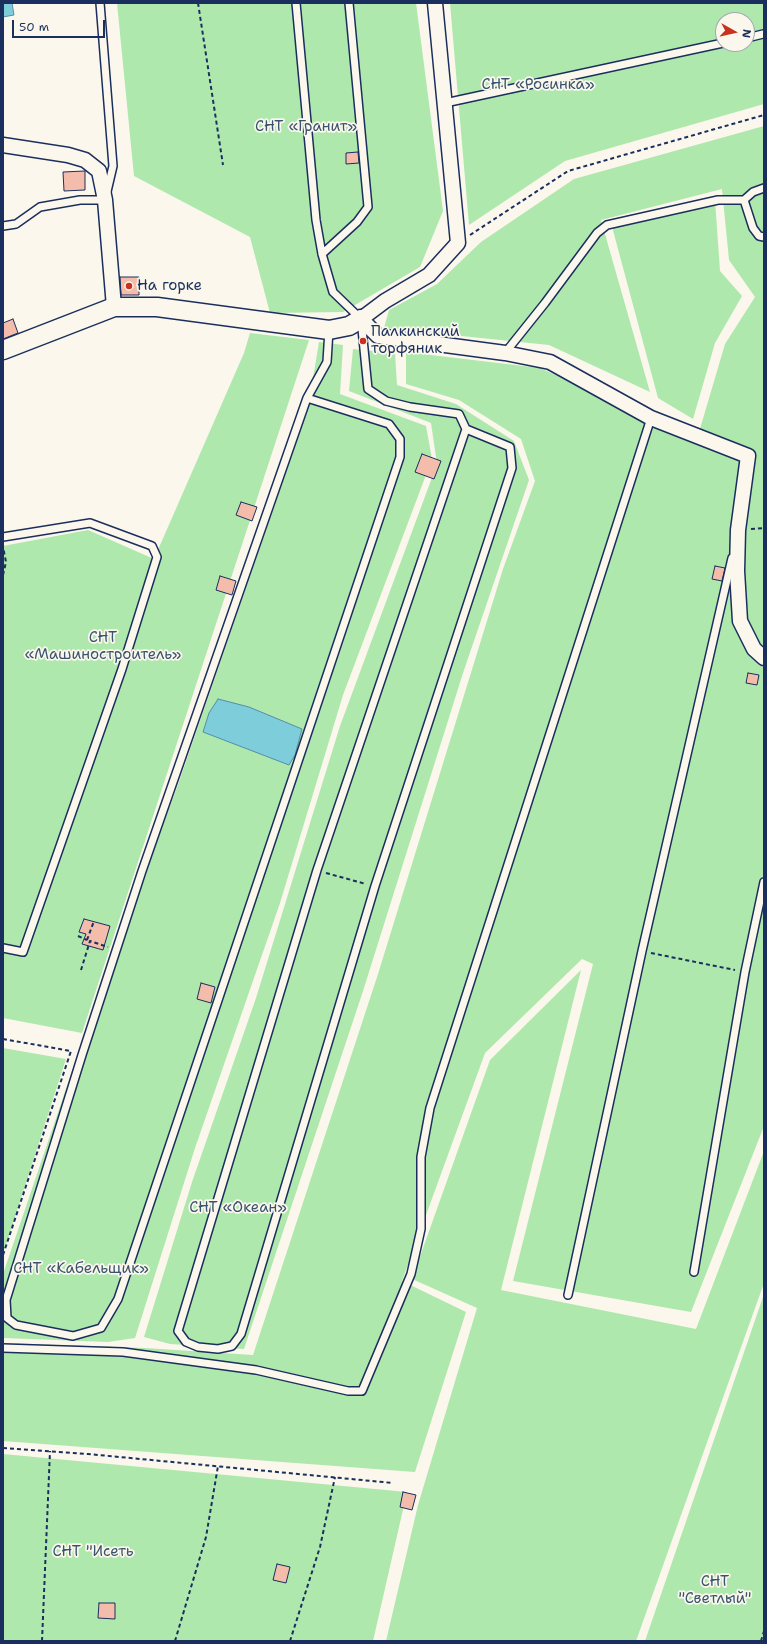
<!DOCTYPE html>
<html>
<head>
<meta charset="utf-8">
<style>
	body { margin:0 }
	#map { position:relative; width:767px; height:1644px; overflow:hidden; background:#fbf7ec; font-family:"Shantell Sans",sans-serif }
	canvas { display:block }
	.frame { position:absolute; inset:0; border:4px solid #1b2f5e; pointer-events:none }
	.north { position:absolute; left:715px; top:12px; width:40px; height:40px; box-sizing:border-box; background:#fbf7ec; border:1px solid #a1a7b3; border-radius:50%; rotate:98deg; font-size:11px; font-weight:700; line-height:16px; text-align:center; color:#1b2f5e }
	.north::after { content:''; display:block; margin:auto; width:14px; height:18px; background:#c8321e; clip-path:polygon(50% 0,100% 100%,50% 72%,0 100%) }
	.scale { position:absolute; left:12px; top:20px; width:93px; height:18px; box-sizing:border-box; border:2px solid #1b2f5e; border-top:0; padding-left:5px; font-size:12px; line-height:14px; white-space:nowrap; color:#1b2f5e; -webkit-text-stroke:3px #fbf7ec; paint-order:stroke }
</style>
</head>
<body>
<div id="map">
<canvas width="767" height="1644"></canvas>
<div class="frame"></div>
<div class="north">N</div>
<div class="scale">50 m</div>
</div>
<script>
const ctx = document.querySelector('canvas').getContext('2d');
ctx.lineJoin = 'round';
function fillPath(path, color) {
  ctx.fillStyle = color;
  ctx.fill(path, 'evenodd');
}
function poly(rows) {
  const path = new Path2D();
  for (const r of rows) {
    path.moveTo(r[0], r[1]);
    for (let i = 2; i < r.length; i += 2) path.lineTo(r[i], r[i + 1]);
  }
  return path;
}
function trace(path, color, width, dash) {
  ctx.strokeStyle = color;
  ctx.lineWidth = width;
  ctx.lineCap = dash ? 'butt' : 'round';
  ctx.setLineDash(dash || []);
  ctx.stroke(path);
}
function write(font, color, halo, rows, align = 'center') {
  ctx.font = font + ' "Shantell Sans",sans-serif';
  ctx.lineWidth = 3.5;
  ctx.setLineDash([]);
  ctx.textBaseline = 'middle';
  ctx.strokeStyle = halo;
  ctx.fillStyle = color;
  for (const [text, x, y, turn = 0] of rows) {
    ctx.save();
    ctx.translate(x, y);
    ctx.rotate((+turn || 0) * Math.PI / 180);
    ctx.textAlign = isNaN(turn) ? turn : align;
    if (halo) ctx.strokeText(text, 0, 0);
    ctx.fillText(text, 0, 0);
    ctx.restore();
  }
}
const green = poly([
	[117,3,416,3,443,211,420,267,343,312,270,313,250,237,134,176],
	[450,3,764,3,764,104,565,161,469,225],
	[723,20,747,20,747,44,723,44],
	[764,126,764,1126,691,1312,513,1281,593,964,582,959,485,1053,402,1281,466,1312,415,1472,3,1441,3,1343,145,1348,253,1355,378,974,503,569,535,481,521,439,459,400,406,384,406,352,540,368,697,439,725,344,755,297,729,260,722,189,601,220,650,392,549,345,384,328,389,310,437,284,481,242,574,179],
	[715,200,720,271,742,296,715,343,693,419,658,398,611,223],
	[250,333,309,340,82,1033,3,1018,3,546,88,530,154,559,244,353],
	[319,342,343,345,340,394,426,426,432,459,343,695,280,903,195,1148,135,1338,108,1342,3,1338,3,1274,104,977,175,793,308,409],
	[353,349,395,353,397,385,456,404,514,441,529,480,463,673,363,991,244,1349,170,1344,144,1337,192,1182,256,998,340,726,437,464,431,423,349,391],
	[581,970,501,1290,696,1329,764,1151,764,1283,636,1641,386,1641,418,1505,477,1308,412,1279,490,1060],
	[3,1048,66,1059,3,1254],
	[764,1294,764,1641,645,1641],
	[3,1454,407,1492,373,1641,3,1641]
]);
const water = poly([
	[3,3,12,3,14,15,3,17,3,3],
	[218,699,249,707,302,729,295,755,289,765,203,732,209,713,218,699]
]);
const building = poly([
	[358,152,359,163,346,164,346,153,358,152],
	[85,171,85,190,64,191,63,172,85,171],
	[120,277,139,277,139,295,121,295,120,277],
	[13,319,18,333,3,339,3,323,13,319],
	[422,454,441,461,434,479,415,472,422,454],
	[241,502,257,507,252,521,236,515,241,502],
	[715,566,725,568,722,581,712,579,715,566],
	[220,576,236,581,232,595,216,590,220,576],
	[748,673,759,675,757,685,746,683,748,673],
	[84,919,110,926,103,950,82,944,86,934,79,932,84,919],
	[201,983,215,987,211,1003,197,999,201,983],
	[403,1492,416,1495,412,1510,400,1507,403,1492],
	[277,1564,290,1567,286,1583,273,1580,277,1564],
	[99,1603,115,1603,115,1619,98,1618,99,1603]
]);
const path = poly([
	[198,3,223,165],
	[470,235,568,171,764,115],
	[751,529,764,528],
	[3,575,6,562,3,547],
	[326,873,366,884],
	[78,936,87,940],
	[87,940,94,921],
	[651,953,735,970],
	[81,970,90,941,108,947],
	[3,1039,71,1051,3,1255],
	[3,1448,88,1454,393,1483],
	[42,1641,50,1451],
	[175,1641,206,1537,218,1466],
	[290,1641,320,1547,335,1477],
	[761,1641,764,1631]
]);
const service = poly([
	[296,3,316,220,322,254,333,292,361,319,368,389,386,401,410,407,459,414,466,429,317,870,178,1331,186,1342,198,1347,218,1349,232,1346,241,1334,375,886,512,468,510,447,466,429],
	[747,38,763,34],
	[445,103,723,43],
	[744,200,753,228,759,236,764,237],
	[3,226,16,224,40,207,80,200,105,200,113,166,100,3],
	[322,254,357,222,368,207,349,3],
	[505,353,545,303,597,233,607,225,718,200,744,200,753,192,764,188],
	[307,398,389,424,400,439,400,457,118,1299,101,1328,73,1336,16,1325,7,1318,6,1300,82,1055,142,871,307,398,327,362,329,330],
	[3,537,90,523,152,546,157,557,122,669,23,952,3,948],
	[694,1272,745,972,764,882],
	[568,1295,642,951,732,558],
	[3,1348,123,1352,256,1370,348,1391,362,1391,411,1274,421,1229,421,1157,430,1108,651,418]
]);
const minor = poly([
	[435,3,458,243,429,275,385,301,361,319,378,336,505,353,550,362,651,418,748,456,738,530,737,571,740,621,754,649,764,658],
	[3,145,68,155,85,160,99,171,105,200,114,307]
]);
const tertiary = poly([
	[3,350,114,307,157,307,329,330,349,326,361,319]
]);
const markers = [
	[129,286,4,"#c8321e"],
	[363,341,4,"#c8321e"]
];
const parkNames = [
	["СНТ «Росинка»",538,85],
	["СНТ «Гранит»",306,127],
	["СНТ",103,638],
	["«Машиностроитель»",103,655],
	["СНТ «Океан»",238,1208],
	["СНТ «Кабельщик»",81,1269],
	["СНТ \"Исеть",93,1552],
	["СНТ",715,1582],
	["\"Светлый\"",715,1599]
];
const poiNames = [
	["На горке",137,286],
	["Палкинский",371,332],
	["торфяник",371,349]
];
fillPath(green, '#aee8ad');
fillPath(water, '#7dcdda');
trace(water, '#568ea8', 1);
fillPath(building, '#f4bcaa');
trace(building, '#1b2f5e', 1);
trace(service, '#1b2f5e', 10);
trace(minor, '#1b2f5e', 17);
trace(tertiary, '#1b2f5e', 21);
trace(path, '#1b2f5e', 2, [4, 3]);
trace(service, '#fbf7ec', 7);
trace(minor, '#fbf7ec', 14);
trace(tertiary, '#fbf7ec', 18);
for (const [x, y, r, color] of markers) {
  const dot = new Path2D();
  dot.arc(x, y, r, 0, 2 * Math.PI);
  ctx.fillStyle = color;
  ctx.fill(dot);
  trace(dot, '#fbf7ec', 1.5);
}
write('15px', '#38546e', '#fbf7ec', parkNames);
write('15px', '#1b2f5e', '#fbf7ec', poiNames, 'left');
</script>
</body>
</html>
